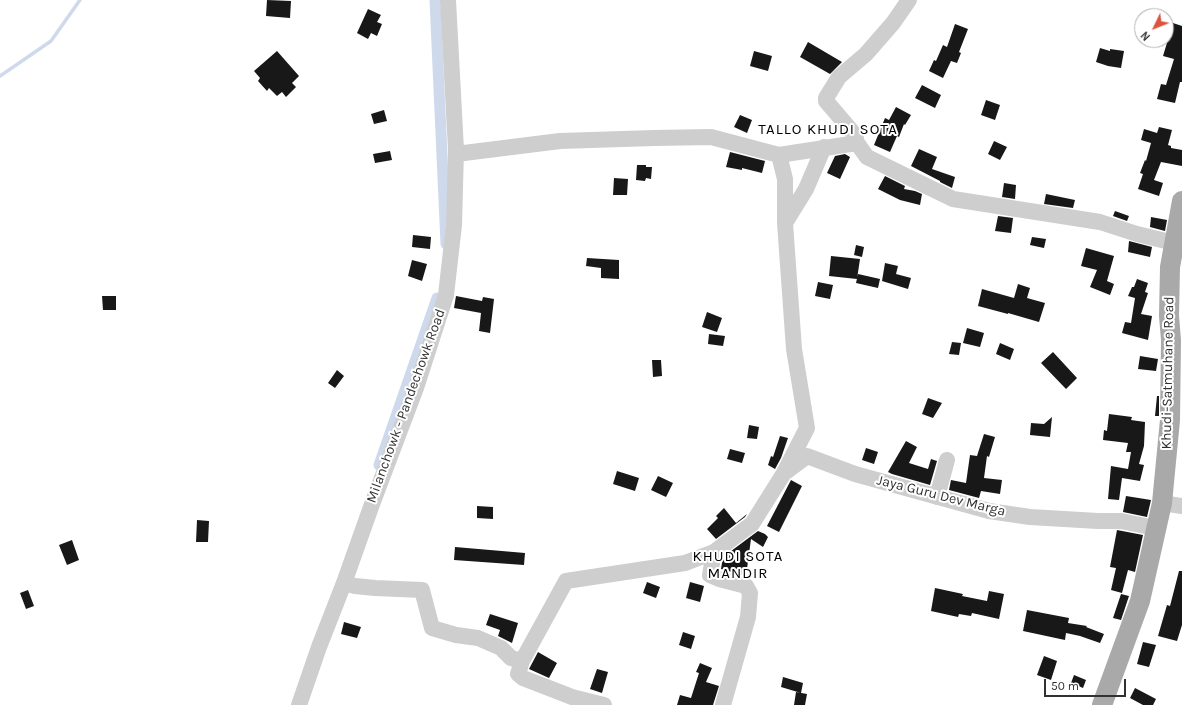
<!DOCTYPE html>
<html>
<head>
<meta charset="utf-8">
<style>
	body { margin:0 }
	#map { position:relative; width:1182px; height:705px; overflow:hidden; background:#fff; font-family:Karla,sans-serif }
	canvas { display:block }
	.north { position:absolute; left:1134px; top:8px; width:40px; height:40px; box-sizing:border-box; background:#fff; border:1px solid #adadad; border-radius:50%; rotate:227deg; font-size:11px; font-weight:700; line-height:16px; text-align:center; color:#313131 }
	.north::after { content:''; display:block; margin:auto; width:14px; height:18px; background:#db5440; clip-path:polygon(50% 0,100% 100%,50% 72%,0 100%) }
	.scale { position:absolute; left:1044px; top:679px; width:82px; height:18px; box-sizing:border-box; border:2px solid #313131; border-top:0; padding-left:5px; font-size:12px; line-height:14px; white-space:nowrap; color:#313131; -webkit-text-stroke:3px #fff; paint-order:stroke }
</style>
</head>
<body>
<div id="map">
<canvas width="1182" height="705"></canvas>
<div class="north">N</div>
<div class="scale">50 m</div>
</div>
<script>
const ctx = document.querySelector('canvas').getContext('2d');
ctx.lineJoin = 'round';
function poly(rows) {
  const path = new Path2D();
  for (const r of rows) {
    path.moveTo(r[0], r[1]);
    for (let i = 2; i < r.length; i += 2) path.lineTo(r[i], r[i + 1]);
  }
  return path;
}
function trace(path, color, width, dash) {
  ctx.strokeStyle = color;
  ctx.lineWidth = width;
  ctx.lineCap = dash ? 'butt' : 'round';
  ctx.setLineDash(dash || []);
  ctx.stroke(path);
}
function fillPath(path, color) {
  ctx.fillStyle = color;
  ctx.fill(path, 'evenodd');
}
function write(font, color, halo, rows, align = 'center') {
  ctx.font = font + ' Karla,sans-serif';
  ctx.lineWidth = 4;
  ctx.setLineDash([]);
  ctx.textBaseline = 'middle';
  ctx.strokeStyle = halo;
  ctx.fillStyle = color;
  for (const [text, x, y, turn = 0] of rows) {
    ctx.save();
    ctx.translate(x, y);
    ctx.rotate((+turn || 0) * Math.PI / 180);
    ctx.textAlign = isNaN(turn) ? turn : align;
    if (halo) ctx.strokeText(text, 0, 0);
    ctx.fillText(text, 0, 0);
    ctx.restore();
  }
}
const stream = poly([
	[0,76,51,41,80,0]
]);
const canal = poly([
	[435,0,446,244],
	[379,465,437,298]
]);
const building = poly([
	[267,0,291,1,290,18,266,16],
	[368,9,381,15,377,22,382,24,377,36,371,33,368,39,357,33],
	[1173,23,1182,26,1182,82,1180,82,1175,103,1157,99,1161,84,1166,85,1174,59,1163,56],
	[955,24,968,29,959,52,961,53,957,63,951,61,943,78,929,71,934,60,936,61,943,45,947,47],
	[808,42,842,62,830,74,800,57],
	[1100,48,1110,51,1110,49,1124,51,1121,68,1108,66,1096,62],
	[277,51,299,76,292,83,296,87,286,97,282,92,277,96,269,88,267,91,258,81,260,78,254,71],
	[754,51,772,56,768,71,750,66],
	[922,85,941,95,935,108,915,98],
	[986,100,1000,105,995,120,981,115],
	[896,107,911,115,905,125,904,124,899,137,897,136,890,152,874,145,885,118,889,120],
	[384,110,387,121,374,124,371,114],
	[740,115,752,120,747,133,734,127],
	[1159,127,1172,130,1168,145,1171,146,1171,148,1182,150,1182,166,1161,162,1154,180,1163,183,1159,196,1138,189,1143,174,1140,173,1145,160,1146,161,1151,143,1141,140,1144,129,1157,133],
	[994,141,1007,147,1000,160,988,154],
	[919,149,937,157,932,169,955,177,952,188,940,182,940,181,911,166],
	[390,151,392,160,375,163,373,154],
	[730,152,765,161,762,173,742,168,742,170,726,167],
	[845,154,850,157,840,179,827,173,835,156],
	[637,165,646,165,646,167,652,167,651,179,646,178,645,181,636,180],
	[885,176,905,186,904,189,915,191,922,194,920,205,900,200,878,189],
	[614,178,628,179,627,195,613,195],
	[1004,183,1016,185,1015,199,1002,197],
	[1046,194,1075,200,1073,208,1044,204],
	[1115,211,1129,216,1127,221,1113,216],
	[998,216,1013,218,1011,233,995,231],
	[1151,217,1167,220,1165,231,1150,227],
	[413,235,431,237,430,249,412,247],
	[1032,237,1046,239,1044,248,1030,245],
	[1129,241,1152,247,1150,257,1128,252],
	[856,245,864,247,862,257,854,255],
	[1086,248,1114,256,1107,281,1114,284,1110,295,1090,287,1097,270,1081,266],
	[831,256,860,259,857,279,829,276],
	[587,258,619,260,619,279,601,278,601,268,586,266],
	[412,260,427,264,422,281,408,276],
	[885,263,898,266,896,274,911,278,908,289,882,281],
	[858,274,880,279,878,288,856,283],
	[1137,279,1148,283,1145,292,1148,293,1141,314,1152,316,1148,340,1122,333,1125,322,1131,323,1135,298,1128,296,1132,287,1134,287],
	[818,282,833,285,830,299,815,296],
	[1018,284,1030,288,1027,298,1045,303,1039,322,1008,313,1008,314,978,306,982,289,1014,298],
	[102,296,116,296,116,310,103,310],
	[456,296,482,301,483,297,494,299,490,333,479,331,481,313,454,308],
	[707,312,722,318,717,332,702,327],
	[967,328,984,333,980,347,963,343],
	[709,334,725,336,723,346,708,344],
	[952,342,961,343,959,355,949,354],
	[1000,343,1014,349,1010,360,996,354],
	[1053,352,1077,378,1066,389,1041,363],
	[1140,356,1158,359,1156,371,1138,369],
	[652,360,661,360,662,376,653,377],
	[337,370,344,376,335,388,328,383],
	[1157,396,1159,396,1159,416,1155,416],
	[928,398,942,403,933,418,922,414],
	[1109,414,1132,417,1131,420,1145,422,1144,446,1139,464,1144,465,1140,481,1122,478,1119,500,1108,499,1111,466,1128,469,1131,452,1126,452,1128,443,1103,440,1104,430,1107,431],
	[1052,417,1050,437,1030,435,1031,423,1044,424],
	[749,425,759,427,757,439,747,438],
	[984,434,995,437,989,457,987,456,984,478,1002,480,1000,494,981,491,979,498,949,490,951,480,966,483,970,455,977,456],
	[780,436,788,438,781,458,775,469,768,465,771,456,773,457],
	[906,441,917,447,909,463,928,469,931,459,937,461,930,485,892,474,888,472],
	[866,448,878,452,874,464,862,460],
	[730,449,745,453,742,463,727,459],
	[617,471,639,478,635,491,613,484],
	[658,476,673,483,666,497,651,490],
	[791,480,802,486,779,532,767,526],
	[1126,496,1151,500,1147,517,1123,512],
	[477,506,493,507,493,519,477,518],
	[724,508,736,523,747,514,745,517,716,539,707,529,718,518,716,516],
	[197,520,209,521,208,542,196,542],
	[1117,530,1143,535,1135,572,1128,570,1122,593,1111,590,1116,568,1110,567],
	[758,531,765,534,768,537,763,547,751,539,746,576,721,569,723,557],
	[72,540,79,560,67,565,59,545],
	[455,547,525,553,524,565,454,560],
	[1179,571,1182,571,1182,625,1177,641,1158,636,1167,605,1170,606],
	[647,582,660,587,656,598,643,593],
	[690,582,704,586,700,602,686,598],
	[935,588,963,594,962,596,987,601,989,591,1004,594,999,619,972,613,971,616,959,614,958,617,931,611],
	[28,590,34,606,26,609,20,593],
	[1121,594,1129,596,1121,620,1113,618],
	[1027,610,1069,618,1068,623,1087,626,1086,627,1104,634,1100,643,1080,636,1066,633,1065,640,1023,631],
	[490,614,518,623,512,643,498,636,500,630,486,625],
	[344,622,361,627,357,638,341,634],
	[683,632,695,636,691,649,679,645],
	[1143,642,1156,645,1149,667,1137,664],
	[538,652,557,663,549,678,529,669],
	[1044,656,1057,661,1051,680,1037,675],
	[700,663,712,668,706,682,719,686,713,705,677,705,680,695,691,698,699,673,696,672],
	[597,669,608,672,602,693,590,689],
	[1074,675,1086,680,1083,688,1071,683],
	[783,677,803,683,801,693,781,687],
	[1135,688,1156,699,1153,705,1143,705,1130,698],
	[796,692,807,694,805,705,794,705]
]);
const minor = poly([
	[857,143,855,135,826,101,826,98,839,77,866,54,893,23,909,0],
	[456,154,560,141,654,138,711,137,779,155,857,143,867,157,953,199,1100,222,1137,234,1174,243],
	[785,223,806,189,824,147],
	[787,471,807,456,855,474,989,511,1030,517,1098,521,1121,521,1155,528],
	[937,497,947,460],
	[1162,503,1182,506],
	[714,552,710,575,719,579,746,586,750,593,748,617,723,705],
	[344,583,355,586,375,588,422,590,432,628,456,635,478,638,501,648,511,658,522,661],
	[299,705,319,647,344,583,371,507,416,388,446,295,454,225,456,150,448,0],
	[604,705,572,697,523,678,518,674,522,661,566,581,685,563,714,552,752,524,784,473,807,428,794,349,785,223,785,179,779,155]
]);
const major = poly([
	[1102,705,1140,601,1162,503,1170,420,1171,340,1169,316,1170,267,1182,201]
]);
const streetNames = [
	["Khudi-Satmuhane Road",1168,373,-89],
	["Milanchowk - Pandechowk Road",406,406,-70],
	["Jaya Guru Dev Marga",941,496,14]
];
const neighbourhoodNames = [
	["TALLO KHUDI SOTA",828,130],
	["KHUDI SOTA",738,557],
	["MANDIR",738,574]
];
trace(stream, '#cedaeb', 3.5);
trace(canal, '#cedaeb', 11);
fillPath(building, '#181818');
trace(minor, '#cecece', 16);
trace(major, '#a9a9a9', 20);
write('14px', '#313131', '#fff', streetNames);
ctx.letterSpacing = '1px';
write('15px', '#000', '#fff', neighbourhoodNames);
ctx.letterSpacing = '0px';
</script>
</body>
</html>
